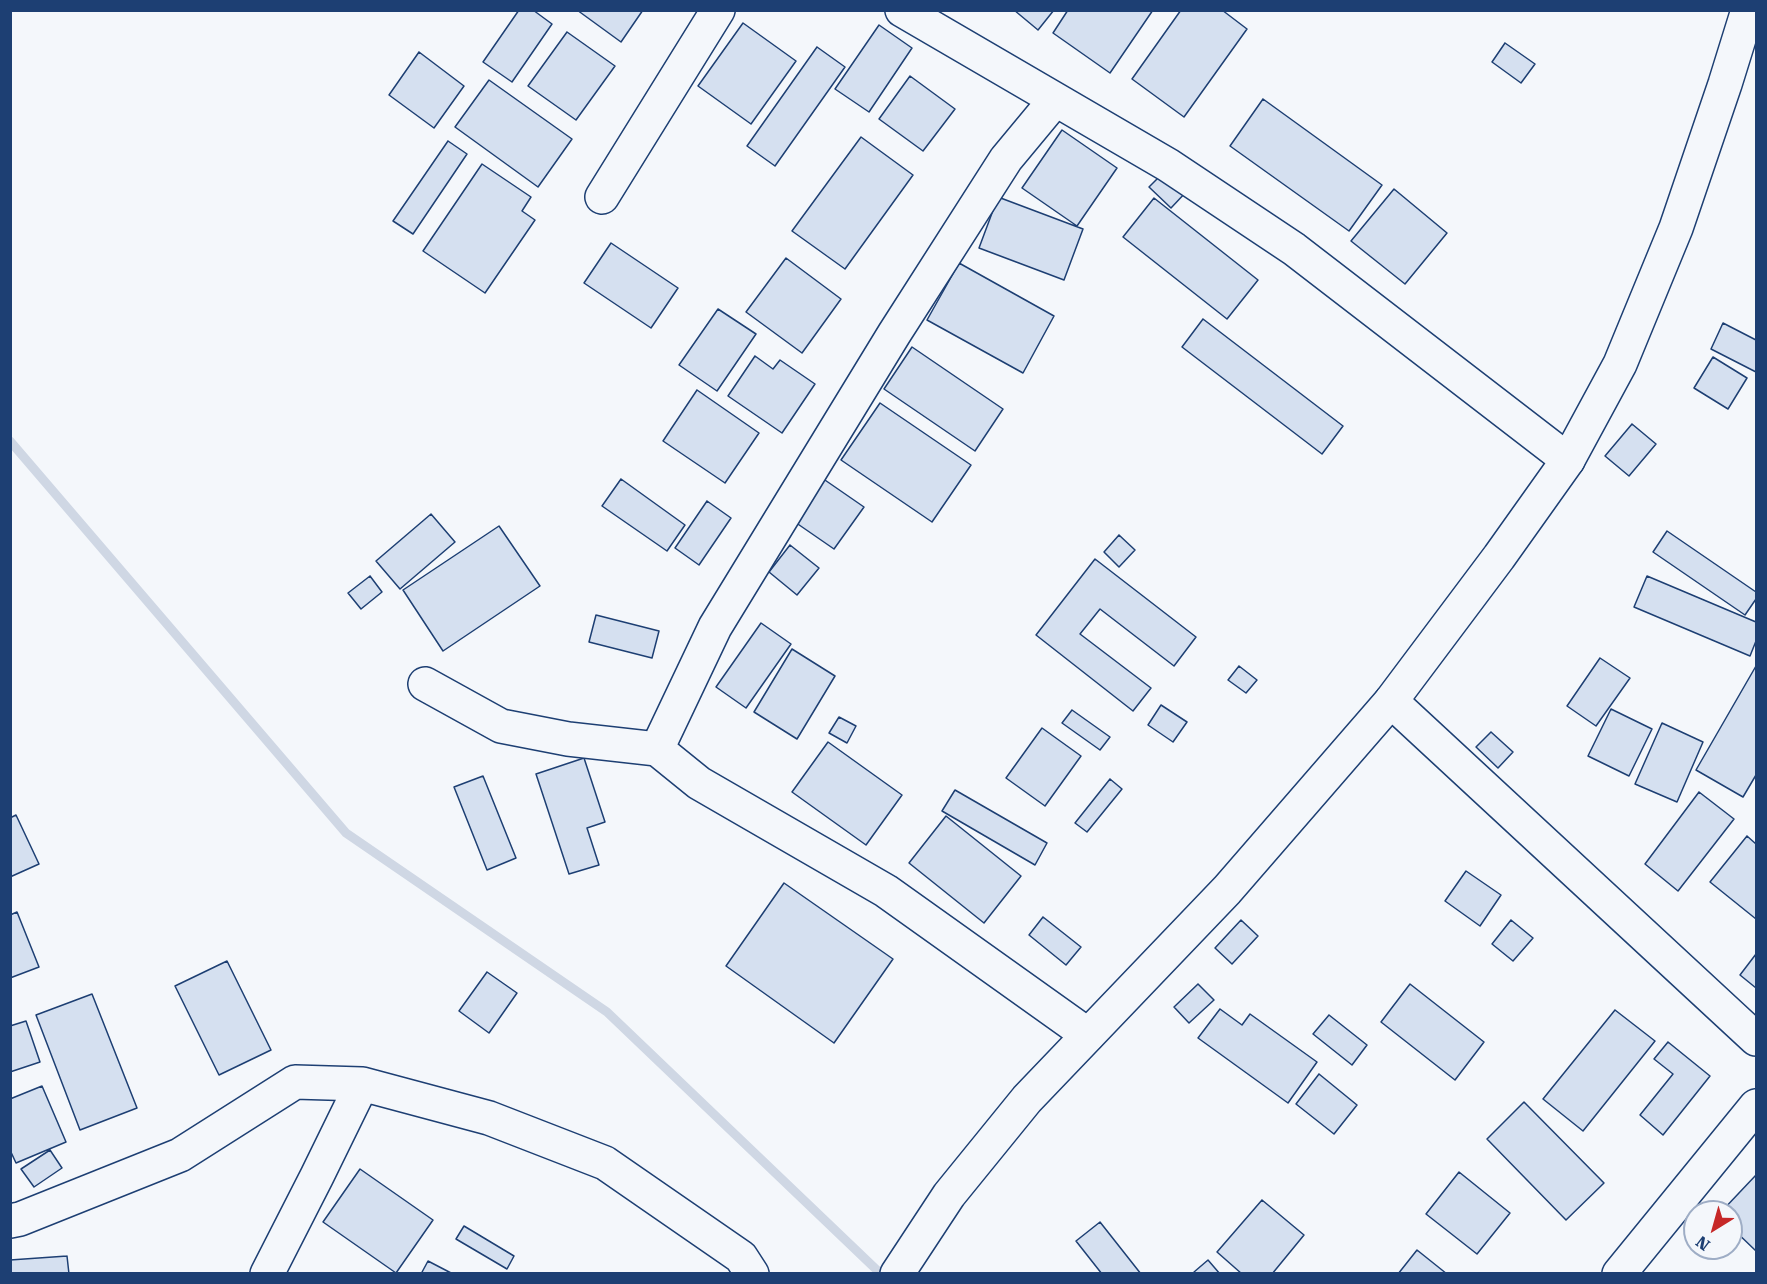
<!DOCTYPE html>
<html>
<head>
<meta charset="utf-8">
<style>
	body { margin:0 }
	#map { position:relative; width:1767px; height:1284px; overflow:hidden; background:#f4f7fb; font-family:"Roboto Serif",serif }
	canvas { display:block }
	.frame { position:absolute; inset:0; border:12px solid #1d3f73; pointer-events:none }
	.north { position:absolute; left:1683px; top:1200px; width:60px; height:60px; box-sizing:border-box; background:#f4f7fb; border:2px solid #9eadc5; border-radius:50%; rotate:217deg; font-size:16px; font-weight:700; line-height:24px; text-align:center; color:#1d3f73 }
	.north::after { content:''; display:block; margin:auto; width:21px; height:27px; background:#c62828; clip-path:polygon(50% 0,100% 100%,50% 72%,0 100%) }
</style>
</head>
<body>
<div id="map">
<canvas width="1767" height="1284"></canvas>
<div class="frame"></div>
<div class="north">N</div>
</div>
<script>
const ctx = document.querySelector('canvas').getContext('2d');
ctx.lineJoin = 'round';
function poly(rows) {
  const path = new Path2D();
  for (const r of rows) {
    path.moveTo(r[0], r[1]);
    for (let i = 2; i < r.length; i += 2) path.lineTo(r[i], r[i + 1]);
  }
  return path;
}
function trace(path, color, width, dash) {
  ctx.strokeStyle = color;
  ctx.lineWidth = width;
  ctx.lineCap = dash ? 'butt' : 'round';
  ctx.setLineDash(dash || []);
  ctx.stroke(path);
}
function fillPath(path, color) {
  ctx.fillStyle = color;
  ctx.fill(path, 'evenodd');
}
const stream = poly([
	[10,441,346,833,607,1012,881,1274]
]);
const building = poly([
	[519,10,533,10,552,24,512,82,483,62,519,10],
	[577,10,643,10,621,42,577,10],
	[1014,10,1054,10,1038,30,1014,10],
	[1068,10,1153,10,1110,73,1053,33,1068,10],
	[1181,10,1222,10,1247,29,1184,117,1132,79,1181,10],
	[743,23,796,61,751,124,698,86,743,23],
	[879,25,912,48,869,112,835,89,879,25],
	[567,32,615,66,576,120,528,86,567,32],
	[1505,43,1535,64,1521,83,1492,62,1505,43],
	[817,47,845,67,775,166,747,146,817,47],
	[419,52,464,86,434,128,389,95,419,52],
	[910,76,955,109,923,151,879,119,910,76],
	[489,80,572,139,538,187,455,127,489,80],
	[1263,99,1382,185,1349,231,1230,146,1263,99],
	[1062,130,1117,168,1077,226,1022,188,1062,130],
	[861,137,913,175,845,269,792,231,861,137],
	[448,141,467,154,413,234,393,221,448,141],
	[482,164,531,197,522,211,535,220,485,293,423,251,482,164],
	[1165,171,1187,191,1171,208,1149,187,1165,171],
	[1394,189,1447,233,1405,284,1351,241,1394,189],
	[998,197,1083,229,1064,280,979,248,998,197],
	[1154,198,1258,280,1227,319,1123,237,1154,198],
	[611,243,678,288,651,328,584,283,611,243],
	[786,258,841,299,802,353,746,312,786,258],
	[959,263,1054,316,1023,373,927,320,959,263],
	[718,309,756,334,717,391,679,365,718,309],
	[1203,319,1343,426,1322,454,1182,347,1203,319],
	[1723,323,1756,340,1756,372,1711,349,1723,323],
	[912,347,1003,409,975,451,884,389,912,347],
	[755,356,773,369,780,360,815,384,782,433,728,396,755,356],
	[1713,357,1747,378,1728,409,1694,388,1713,357],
	[697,390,759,433,725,483,663,441,697,390],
	[880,403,971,465,932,522,841,460,880,403],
	[1632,424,1656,444,1629,476,1605,456,1632,424],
	[822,478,864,507,834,549,792,520,822,478],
	[621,479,685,525,667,551,602,506,621,479],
	[707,501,731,518,699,565,675,548,707,501],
	[431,514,455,542,400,589,376,561,431,514],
	[499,526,540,586,443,651,403,590,499,526],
	[1667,531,1756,592,1756,599,1745,615,1653,552,1667,531],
	[1119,535,1135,550,1119,567,1104,552,1119,535],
	[790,545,819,568,797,595,769,572,790,545],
	[1095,559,1196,637,1174,666,1100,609,1080,634,1151,688,1133,711,1036,635,1095,559],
	[370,576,382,592,361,609,348,593,370,576],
	[1647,576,1756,622,1756,641,1750,656,1634,607,1647,576],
	[596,615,659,631,652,658,589,642,596,615],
	[761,623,791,644,746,708,716,687,761,623],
	[792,649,835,676,797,739,754,712,792,649],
	[1600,658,1630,678,1596,726,1567,706,1600,658],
	[1239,666,1257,680,1246,693,1228,680,1239,666],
	[1756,666,1756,775,1743,797,1696,770,1756,666],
	[1161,705,1187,722,1173,742,1148,725,1161,705],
	[1611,709,1652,729,1629,776,1588,756,1611,709],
	[1072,710,1110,737,1100,750,1062,723,1072,710],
	[839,717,856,726,847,743,829,733,839,717],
	[1662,723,1703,742,1677,802,1635,784,1662,723],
	[1042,728,1081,756,1045,806,1006,778,1042,728],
	[1491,732,1513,752,1498,768,1476,747,1491,732],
	[828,742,902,795,866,845,792,792,828,742],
	[584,758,605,822,587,828,599,865,569,874,536,774,584,758],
	[483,776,516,858,487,870,454,787,483,776],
	[1110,779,1122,789,1087,832,1075,823,1110,779],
	[955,790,1047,843,1035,865,942,811,955,790],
	[1699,792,1734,819,1678,891,1645,864,1699,792],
	[16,815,39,864,10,877,10,818,16,815],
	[946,816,1021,876,984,923,909,863,946,816],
	[1747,836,1756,844,1756,919,1710,882,1747,836],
	[1466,871,1501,895,1480,926,1445,901,1466,871],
	[784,883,893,959,834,1043,726,966,784,883],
	[17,912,39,967,10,978,10,915,17,912],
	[1043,917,1081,947,1066,965,1029,935,1043,917],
	[1241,920,1258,936,1232,964,1215,948,1241,920],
	[1511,920,1533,938,1513,961,1492,944,1511,920],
	[1756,954,1756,988,1740,975,1756,954],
	[227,961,271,1050,219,1075,175,986,227,961],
	[487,972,517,993,489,1033,459,1011,487,972],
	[1198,984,1214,1000,1189,1023,1174,1007,1198,984],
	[1410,984,1484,1042,1455,1080,1381,1022,1410,984],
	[92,994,137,1108,80,1130,36,1015,92,994],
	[1220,1009,1242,1025,1250,1014,1317,1062,1288,1103,1198,1038,1220,1009],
	[1615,1010,1655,1041,1583,1131,1543,1099,1615,1010],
	[1329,1015,1367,1045,1352,1065,1313,1034,1329,1015],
	[26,1021,40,1062,10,1072,10,1026,26,1021],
	[1668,1042,1710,1076,1663,1135,1640,1115,1673,1074,1654,1059,1668,1042],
	[1319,1074,1357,1105,1334,1134,1296,1104,1319,1074],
	[42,1086,66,1142,16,1163,10,1150,10,1099,42,1086],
	[1524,1102,1604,1183,1566,1220,1487,1139,1524,1102],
	[50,1150,62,1168,34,1187,21,1169,50,1150],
	[360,1169,433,1220,396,1273,323,1222,360,1169],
	[1459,1172,1510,1213,1477,1254,1426,1214,1459,1172],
	[1756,1175,1756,1251,1731,1227,1731,1212,1721,1212,1756,1175],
	[1262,1200,1304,1235,1272,1274,1242,1274,1217,1252,1262,1200],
	[1100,1222,1141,1274,1102,1274,1076,1241,1100,1222],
	[464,1226,514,1256,507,1269,456,1239,464,1226],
	[1417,1250,1447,1274,1398,1274,1417,1250],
	[67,1256,69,1274,11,1274,10,1260,67,1256],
	[1208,1260,1220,1274,1195,1274,1194,1272,1208,1260],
	[428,1261,453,1274,421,1274,428,1261]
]);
const minor = poly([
	[902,10,1168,165,1294,249,1568,460],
	[602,197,718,10],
	[425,684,501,726,568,739,657,749,699,783,886,891,1088,1035],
	[1391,701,1756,1039],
	[657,749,715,627,894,334,1006,159,1055,100],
	[10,1221,20,1219,180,1155,295,1082,362,1084,489,1118,605,1163,741,1257,752,1274],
	[267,1274,317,1176,362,1084],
	[1619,1274,1756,1106]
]);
const major = poly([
	[897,1274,949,1195,1027,1099,1227,890,1391,701,1499,557,1568,460,1620,364,1676,228,1725,84,1748,10]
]);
trace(stream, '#cfd7e4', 9);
fillPath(building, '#d5e0f0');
trace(building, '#1d3f73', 1.5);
trace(minor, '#1d3f73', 36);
trace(major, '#1d3f73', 36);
trace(minor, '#f4f7fb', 33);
trace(major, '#f4f7fb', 33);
</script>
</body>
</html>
